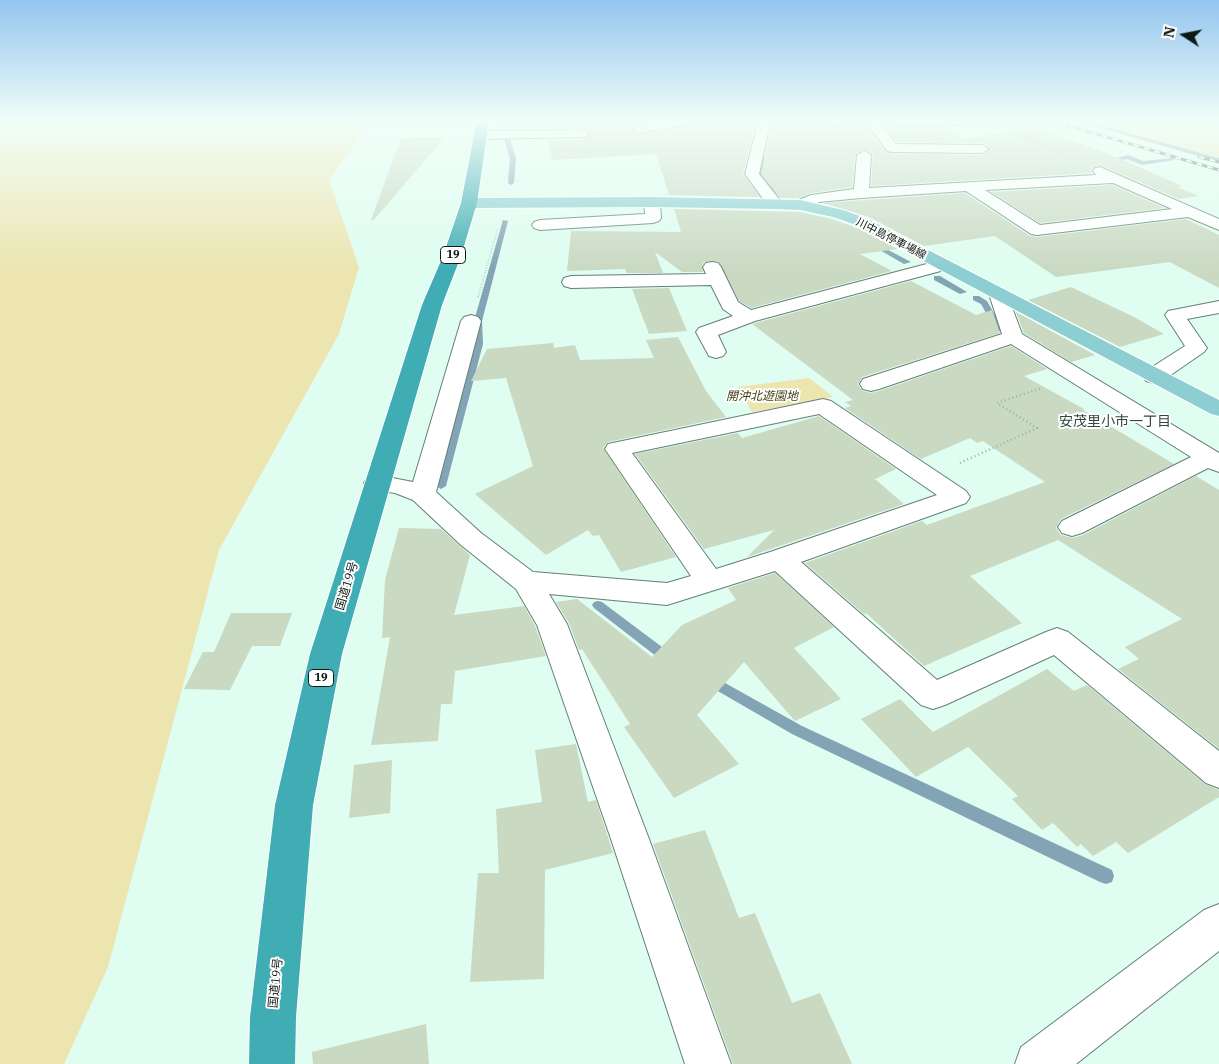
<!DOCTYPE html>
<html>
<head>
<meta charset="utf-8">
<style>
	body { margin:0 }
	#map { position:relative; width:1219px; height:1064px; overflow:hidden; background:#dffdf0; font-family:"IBM Plex Serif",serif }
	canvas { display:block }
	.north { position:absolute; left:1159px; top:10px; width:50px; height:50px; -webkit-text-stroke:4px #fff; paint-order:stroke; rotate:281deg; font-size:14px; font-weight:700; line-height:20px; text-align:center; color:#0e1915 }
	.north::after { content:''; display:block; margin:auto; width:18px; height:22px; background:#0e1915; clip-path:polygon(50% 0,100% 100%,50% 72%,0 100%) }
</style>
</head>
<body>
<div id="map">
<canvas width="1219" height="1064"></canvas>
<div class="north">N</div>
</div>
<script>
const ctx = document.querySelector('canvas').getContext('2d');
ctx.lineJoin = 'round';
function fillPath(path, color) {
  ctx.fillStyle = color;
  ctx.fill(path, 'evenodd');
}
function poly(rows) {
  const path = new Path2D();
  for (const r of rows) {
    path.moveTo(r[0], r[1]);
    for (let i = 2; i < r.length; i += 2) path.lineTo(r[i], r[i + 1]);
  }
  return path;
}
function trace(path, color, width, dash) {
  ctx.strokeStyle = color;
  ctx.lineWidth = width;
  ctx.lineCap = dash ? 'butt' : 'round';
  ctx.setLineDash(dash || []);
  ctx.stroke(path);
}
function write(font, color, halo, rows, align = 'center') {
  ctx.font = font + ' "IBM Plex Serif","Noto Sans JP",serif';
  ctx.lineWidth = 4;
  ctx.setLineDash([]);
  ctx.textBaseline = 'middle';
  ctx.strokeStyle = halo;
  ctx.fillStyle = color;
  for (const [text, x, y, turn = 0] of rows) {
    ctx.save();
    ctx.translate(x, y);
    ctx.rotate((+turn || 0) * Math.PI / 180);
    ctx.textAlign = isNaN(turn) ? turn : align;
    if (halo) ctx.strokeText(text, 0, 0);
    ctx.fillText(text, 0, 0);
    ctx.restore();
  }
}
const green = poly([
	[0,120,373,120,329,180,359,267,339,334,219,550,108,967,64,1064,0,1064],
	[1086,120,1219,120,1219,157,1101,127],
	[809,378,833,397,752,412,737,387]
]);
const stream = poly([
	[1072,120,1081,120,1219,158,1219,162,1072,120],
	[507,137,510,139,516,159,514,183,511,185,508,183,510,159,504,139,507,137],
	[1128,155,1143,161,1172,158,1175,160,1142,165,1127,159,1106,163,1103,161,1128,155],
	[760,156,765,157,762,173,778,192,778,194,774,194,756,173,760,156],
	[503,220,508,221,482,321,483,344,446,486,441,489,436,486,475,344,474,321,503,220],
	[871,243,875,243,911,262,904,264,871,245,871,243],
	[934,276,940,276,967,292,960,294,934,280,934,276],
	[973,296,979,296,987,301,1003,329,1002,331,996,331,981,304,973,300,973,296],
	[598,601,602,602,662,647,676,654,678,658,676,662,671,663,666,662,652,653,594,608,592,605,594,602,598,601],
	[709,674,802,726,1112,870,1114,876,1112,882,1106,884,1100,882,792,734,704,683,702,679,704,675,709,674]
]);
const building = poly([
	[545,120,656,120,639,123,632,127,632,131,639,135,693,126,701,120,753,120,755,127,743,174,760,197,669,195,656,154,552,160,547,140,586,139,590,133,586,129,581,128,545,128],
	[769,120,866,124,885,152,892,154,982,155,991,148,982,143,897,142,883,124,950,127,952,131,957,131,961,139,1038,128,1121,159,1182,186,1177,187,1199,196,1179,199,1100,165,1093,167,1091,171,1092,173,871,186,873,155,863,149,855,155,852,187,811,193,799,198,780,198,761,174,771,127],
	[445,137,373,221,371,220,401,138],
	[1113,185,1164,208,1040,223,991,192],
	[965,193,1030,236,1037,237,1186,219,1219,235,1219,288,1170,262,1056,277,995,236,924,246,869,217,823,203],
	[674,209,800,212,832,219,855,227,898,249,860,254,892,271,751,308,739,301,718,261,704,262,702,266,703,272,682,272,655,252,663,273,627,273,625,269,567,271,571,231,681,232],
	[911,281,976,315,992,310,1000,333,862,377,858,385,863,391,871,393,879,391,1011,346,1047,369,1024,376,1084,409,1083,410,1174,464,1061,519,1056,528,1061,535,1073,538,1083,535,1196,476,1219,490,1219,749,1118,669,1139,659,1125,647,1182,619,1058,540,970,576,1022,623,924,666,866,613,864,614,805,563,922,521,927,525,1045,482,983,441,977,443,970,438,921,459,845,408,851,406,845,402,853,400,752,324],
	[1071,287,1134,317,1164,334,1120,347,1028,300],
	[669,288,687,331,649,334,632,289],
	[1016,312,1095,355,1071,362,1024,333],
	[678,337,706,391,726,417,608,442,603,448,676,557,621,572,599,535,593,536,588,530,546,555,475,494,533,466,506,378,471,381,487,349,553,343,554,348,575,345,580,360,654,358,646,340],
	[819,416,896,469,875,479,904,504,747,557,774,530,704,549,635,454,738,433,742,438],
	[399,528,441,529,470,555,454,615,524,606,535,626,546,656,455,671,452,704,441,704,438,741,371,745,390,637,382,638,385,580],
	[775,573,834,627,794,648,841,699,795,721,744,662,697,715,739,764,674,798,624,727,630,724,582,649,579,650,569,623,556,602,577,599,652,657,682,625,736,600,728,588],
	[231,613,292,613,280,646,252,646,230,690,184,689,203,652,214,652],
	[1047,669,1074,691,1087,685,1205,784,1219,790,1219,797,1128,853,1116,842,1093,856,1081,844,1077,847,1053,823,1042,830,1012,799,1018,796,968,747,916,777,861,719,900,699,933,732],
	[576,744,588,802,596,800,613,853,545,870,544,979,470,982,478,873,499,873,496,809,542,802,535,750],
	[392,760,390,813,349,818,354,765],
	[705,830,739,918,755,913,792,1003,820,993,852,1064,733,1064,653,844],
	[426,1024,429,1064,313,1064,312,1052]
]);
const pathFar1 = poly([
	[988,120,1065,155],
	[1008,149,1049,149],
	[508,178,510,160],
	[478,297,498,228]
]);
const path = poly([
	[960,463,1037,428,997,403,1042,388]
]);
const minor = poly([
	[669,120,699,120,693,124,639,133,633,129,639,125,669,120],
	[755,120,767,120,769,127,759,174,783,204,781,207,769,207,745,174,757,127,755,120],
	[865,120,878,120,896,144,982,145,989,149,982,153,892,152,887,151,865,120],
	[892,120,965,120,965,121,959,125,898,124,892,120],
	[581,130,586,131,588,134,586,137,481,139,474,135,481,131,581,130],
	[864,151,871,155,869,188,1096,175,1093,171,1095,168,1100,167,1219,219,1219,230,1188,217,1037,235,1031,234,966,191,861,198,819,202,800,210,794,208,792,205,794,202,811,195,854,189,857,155,864,151],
	[1113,183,1172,209,1040,225,985,190,1113,183],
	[652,197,658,199,660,202,661,218,659,221,653,223,540,230,534,228,532,225,534,222,540,220,645,214,644,202,646,199,652,197],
	[942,260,948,261,951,265,948,269,755,321,718,335,726,352,723,356,716,358,709,356,696,332,699,328,733,316,723,309,711,285,571,288,564,286,562,282,564,278,571,276,706,274,703,267,706,263,712,262,718,263,721,267,738,302,751,310,942,260],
	[998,288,1005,290,1007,294,1022,334,1219,453,1219,472,1208,468,1082,533,1072,536,1062,533,1058,527,1062,521,1191,457,1011,344,879,389,871,391,863,389,860,384,863,379,1002,334,989,294,991,290,998,288],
	[1219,301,1219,313,1187,319,1207,348,1204,352,1162,381,1154,383,1146,381,1143,376,1146,371,1185,346,1165,315,1168,311,1219,301],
	[471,315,478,317,481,321,436,492,481,533,533,572,667,583,691,576,605,449,608,444,823,399,831,401,966,491,970,497,966,503,801,562,937,680,1046,632,1057,628,1068,632,1219,751,1219,788,1206,783,1054,655,945,705,933,709,921,705,775,571,667,605,549,594,567,624,649,839,731,1064,685,1064,611,839,537,625,516,589,461,545,413,500,395,493,368,489,364,483,368,477,377,475,413,482,461,321,464,317,471,315],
	[819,414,937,495,770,552,716,569,632,453,819,414],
	[1219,904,1219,951,1076,1064,1015,1064,1021,1047,1204,910,1219,904]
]);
const major = poly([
	[652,197,800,200,843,210,868,219,1219,400,1219,416,1211,414,856,225,833,217,800,210,775,209,652,207,469,208,463,206,461,203,463,200,469,198,652,197]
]);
const highway = poly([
	[477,120,489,120,477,203,461,256,442,305,342,654,313,805,296,1017,295,1064,249,1064,250,1017,275,805,310,654,422,305,443,256,461,203,477,120]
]);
const rail = poly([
	[1049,120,1219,170],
	[1199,157,1219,162]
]);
const farStreetnames = [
	["川中島停車場線",891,239,27]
];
const shields = [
	[453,255,25],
	[321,678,25]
];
const shieldNames = [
	["19",453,255],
	["19",321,678]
];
const parkNames = [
	["開沖北遊園地",762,397]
];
const streetNames = [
	["国道19号",347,586,-73],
	["国道19号",276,983,-84]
];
const neighbourhoodNames = [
	["安茂里小市一丁目",1115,422]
];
fillPath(green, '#ece5b0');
fillPath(stream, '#83a4b5');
fillPath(building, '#cad9c2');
trace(minor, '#657f74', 2);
trace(major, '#fff', 2);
trace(highway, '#fff', 2);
trace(pathFar1, '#9bb3a9', 2, [0.5, 2]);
trace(path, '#9bb3a9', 2.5, [1, 3]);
fillPath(minor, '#fff');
fillPath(major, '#8cced2');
fillPath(highway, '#40adb4');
trace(rail, '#52645d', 3);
trace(rail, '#fff', 2, [5.5]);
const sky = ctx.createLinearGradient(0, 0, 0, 269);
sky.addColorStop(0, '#93c5ef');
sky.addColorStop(0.45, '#f1fef8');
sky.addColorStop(1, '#f1fef800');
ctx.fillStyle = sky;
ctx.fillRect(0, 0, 1219, 269);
write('11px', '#0e1915', '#fff', farStreetnames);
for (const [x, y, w] of shields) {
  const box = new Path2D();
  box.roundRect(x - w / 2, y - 8.5, w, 17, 4);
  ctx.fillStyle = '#fff';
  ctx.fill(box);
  trace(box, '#0e1915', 1);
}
write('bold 11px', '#0e1915', null, shieldNames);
write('italic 12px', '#484218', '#fff', parkNames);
write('12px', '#0e1915', '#fff', streetNames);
write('14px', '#2f473e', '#fff', neighbourhoodNames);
</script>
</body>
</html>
